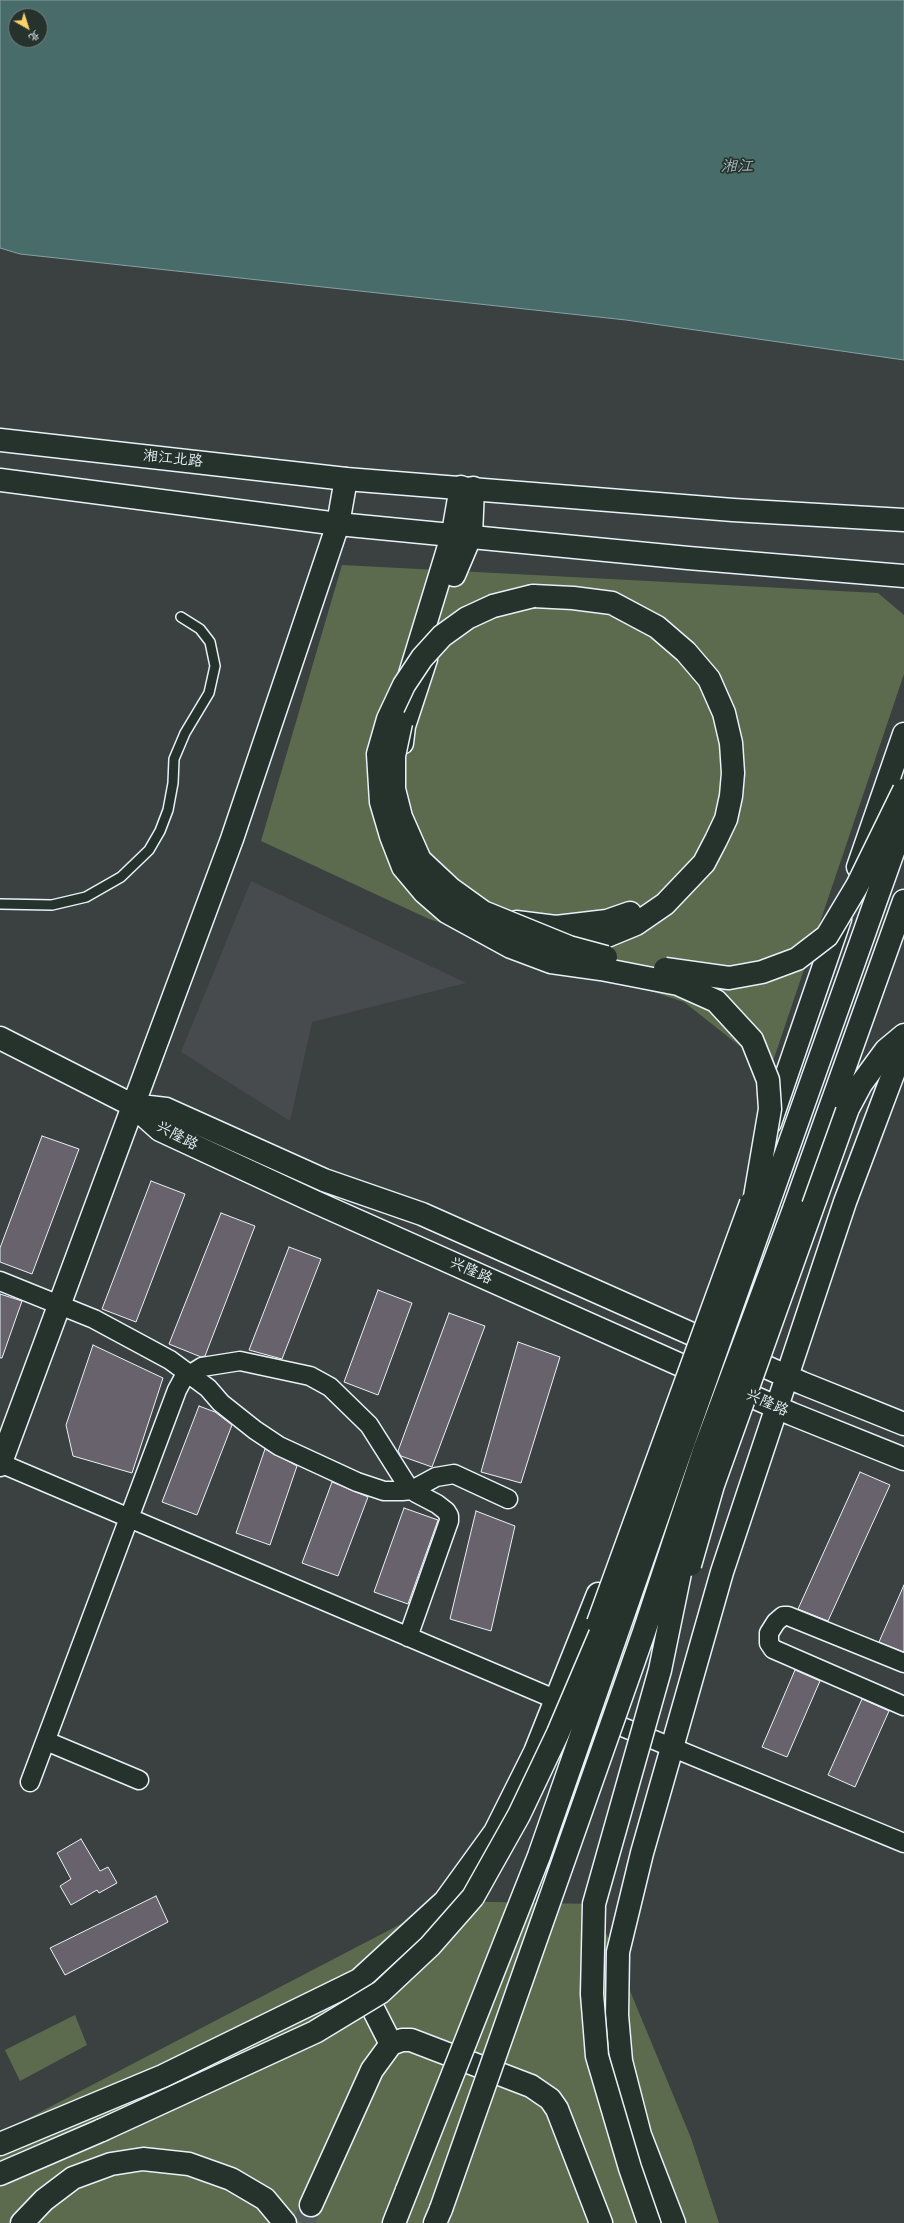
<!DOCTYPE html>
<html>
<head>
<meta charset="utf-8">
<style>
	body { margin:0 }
	#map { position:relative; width:904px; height:2223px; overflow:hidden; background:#3a4140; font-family:"Patrick Hand","LXGW WenKai TC",sans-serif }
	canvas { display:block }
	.north { position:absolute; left:8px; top:8px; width:40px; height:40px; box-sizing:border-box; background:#26332d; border:1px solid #747f7e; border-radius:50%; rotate:141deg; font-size:11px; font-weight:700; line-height:16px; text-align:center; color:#e8f1f8 }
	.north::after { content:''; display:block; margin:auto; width:14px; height:18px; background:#ffd166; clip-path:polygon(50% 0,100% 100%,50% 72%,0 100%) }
</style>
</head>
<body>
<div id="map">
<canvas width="904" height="2223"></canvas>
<div class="north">北</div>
</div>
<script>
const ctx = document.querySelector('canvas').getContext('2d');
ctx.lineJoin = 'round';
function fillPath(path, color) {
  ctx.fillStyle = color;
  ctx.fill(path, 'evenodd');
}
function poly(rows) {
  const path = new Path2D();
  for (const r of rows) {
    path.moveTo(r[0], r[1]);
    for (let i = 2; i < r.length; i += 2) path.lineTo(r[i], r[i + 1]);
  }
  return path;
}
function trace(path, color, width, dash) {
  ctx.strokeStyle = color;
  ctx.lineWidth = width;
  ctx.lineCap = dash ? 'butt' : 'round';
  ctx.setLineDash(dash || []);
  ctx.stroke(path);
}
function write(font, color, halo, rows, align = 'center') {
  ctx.font = font + ' "Patrick Hand","LXGW WenKai TC",sans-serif';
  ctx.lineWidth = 3.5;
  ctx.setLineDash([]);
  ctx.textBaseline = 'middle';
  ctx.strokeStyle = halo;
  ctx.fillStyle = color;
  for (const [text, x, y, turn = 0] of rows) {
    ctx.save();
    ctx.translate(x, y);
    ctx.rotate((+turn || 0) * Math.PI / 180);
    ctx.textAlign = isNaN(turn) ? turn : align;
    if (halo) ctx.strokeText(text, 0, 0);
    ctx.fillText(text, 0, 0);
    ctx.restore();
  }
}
const built = poly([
	[251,881,466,983,312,1022,290,1121,181,1052]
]);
const green = poly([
	[342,565,878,593,904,615,904,674,770,1070,684,1002,429,919,261,841],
	[445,1901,594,1904,691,2138,719,2223,0,2223,0,2133],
	[75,2015,87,2045,20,2081,5,2050]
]);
const water = poly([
	[0,0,904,0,904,360,626,320,20,254,0,248,0,0],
	[16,16,40,16,40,40,16,40,16,16]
]);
const building = poly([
	[42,1136,79,1149,32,1274,0,1262,0,1248,42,1136],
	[151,1181,185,1194,136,1322,102,1309,151,1181],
	[221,1213,255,1226,205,1356,201,1357,169,1344,221,1213],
	[289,1247,321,1259,282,1359,249,1350,289,1247],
	[378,1290,412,1303,378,1395,344,1382,378,1290],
	[0,1294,22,1301,2,1358,0,1358,0,1294],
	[449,1313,485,1326,432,1467,401,1456,398,1451,449,1313],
	[518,1342,560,1357,521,1483,481,1472,518,1342],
	[93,1345,163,1378,132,1473,73,1456,66,1425,93,1345],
	[199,1406,215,1412,232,1425,197,1515,162,1502,199,1406],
	[265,1449,297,1466,270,1545,236,1533,265,1449],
	[860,1472,890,1485,828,1621,798,1609,860,1472],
	[332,1482,368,1497,338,1576,302,1563,332,1482],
	[404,1508,438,1520,408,1604,374,1592,404,1508],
	[476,1511,515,1526,491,1631,450,1619,476,1511],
	[904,1585,904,1652,879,1642,904,1585],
	[795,1670,820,1681,787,1757,762,1747,795,1670],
	[862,1699,889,1711,855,1787,828,1775,862,1699],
	[81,1839,100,1871,108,1867,117,1883,99,1893,97,1890,71,1905,60,1886,71,1879,57,1853,81,1839],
	[156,1896,168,1922,65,1975,50,1948,156,1896]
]);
const secondaryTunnel = poly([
	[304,2223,311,2205]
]);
const lane = poly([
	[0,904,52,905,86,897,121,877,149,850,160,831,168,810,173,783,174,759,185,733,209,693,215,666,210,642,200,629,181,617]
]);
const street = poly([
	[0,1281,94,1319,170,1360,208,1388,221,1403,255,1430,279,1446,357,1482,384,1491,402,1491,412,1490,436,1477,454,1474,508,1499],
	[0,1463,557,1700,904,1843],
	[904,1663,788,1616,783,1616,776,1622,769,1633,769,1643,773,1649,904,1706],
	[46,1741,139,1780],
	[30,1782,177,1390,183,1379,202,1367,240,1361,310,1376,330,1387,369,1425,407,1485,416,1493,437,1504,446,1511,449,1516,449,1521,408,1637]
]);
const secondary = poly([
	[858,867,904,734],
	[0,1038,132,1105,160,1130,313,1201,685,1367,792,1414,904,1459],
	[132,1105,166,1109,324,1180,422,1214,802,1383,904,1424],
	[770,1123,840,919],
	[0,1465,232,839,338,524,346,479],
	[360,1983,391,2044],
	[0,2144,163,2076,359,1980,445,1901,495,1832,535,1752,598,1594],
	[311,2205,372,2070,391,2044,402,2040,411,2040,531,2086,550,2099,557,2109,601,2223],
	[674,2223,640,2135,621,2061,617,2015,618,1952,642,1853,722,1572,845,1202,904,1045]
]);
const primary = poly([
	[0,440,346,479,733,510,904,520],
	[0,480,338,524,688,558,904,576]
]);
const highway = poly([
	[454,575,471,535,473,488],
	[533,596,573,598,612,603,657,627,686,652,709,679,724,713,731,743,733,773,731,796,726,819,716,840,704,863,665,904,636,924,602,938,557,945],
	[410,674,453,533,461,487],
	[402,743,404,726,426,659],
	[516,922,556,927,607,921,630,913],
	[838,1127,861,1084,886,1050,904,1035],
	[794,1209,904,901],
	[0,2174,102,2130],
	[22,2223,44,2200,73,2178,111,2164,143,2159,189,2164,231,2179,265,2199,285,2223],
	[394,2223,407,2190],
	[435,2223,441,2209]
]);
const highwayBridge = poly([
	[533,596,493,606,467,618,442,636,422,658,404,685,388,719,378,754,381,802,391,836,403,867,424,892,447,912,511,947,551,962,601,969,678,984,716,1001,752,1040,768,1080,770,1109,751,1220],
	[401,723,394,756,394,789,401,817,420,860,451,889,483,912,569,947,606,957],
	[665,969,729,978,762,972,797,959,827,936,857,886,904,790],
	[690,1565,713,1485,847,1111],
	[598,1623,751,1203],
	[102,2130,315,2032,381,1992,430,1946,473,1897,519,1815,558,1733,610,1611],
	[407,2190,539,1856,684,1441,904,821],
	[441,2209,644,1632,705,1448,794,1209],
	[649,2223,630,2168,597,2056,592,1994,594,1904,660,1670,686,1544]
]);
const streetNames = [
	["湘江北路",173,459,6],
	["兴隆路",177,1136,28],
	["兴隆路",471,1271,24],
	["兴隆路",767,1403,24]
];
const waterNames = [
	["湘江",737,167]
];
fillPath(built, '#484b4d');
fillPath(green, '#5c6b4d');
fillPath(water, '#476c6a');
trace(water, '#87a1a3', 1);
fillPath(building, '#67626b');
trace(building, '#e8f1f8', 1);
trace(secondaryTunnel, '#545b5c', 22, [22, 11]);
trace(lane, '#e8f1f8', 12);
trace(street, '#e8f1f8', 21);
trace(secondary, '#e8f1f8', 25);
trace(primary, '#e8f1f8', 25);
trace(highway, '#e8f1f8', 25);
trace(lane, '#26332d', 9);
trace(street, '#26332d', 18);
trace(secondary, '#26332d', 22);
trace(primary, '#26332d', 22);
trace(highway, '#26332d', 22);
trace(highwayBridge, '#e8f1f8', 25, []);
trace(highwayBridge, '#26332d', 22);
write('15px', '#e8f1f8', '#26332d', streetNames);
write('italic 16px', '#a8bcbf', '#26332d', waterNames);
</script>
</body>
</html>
